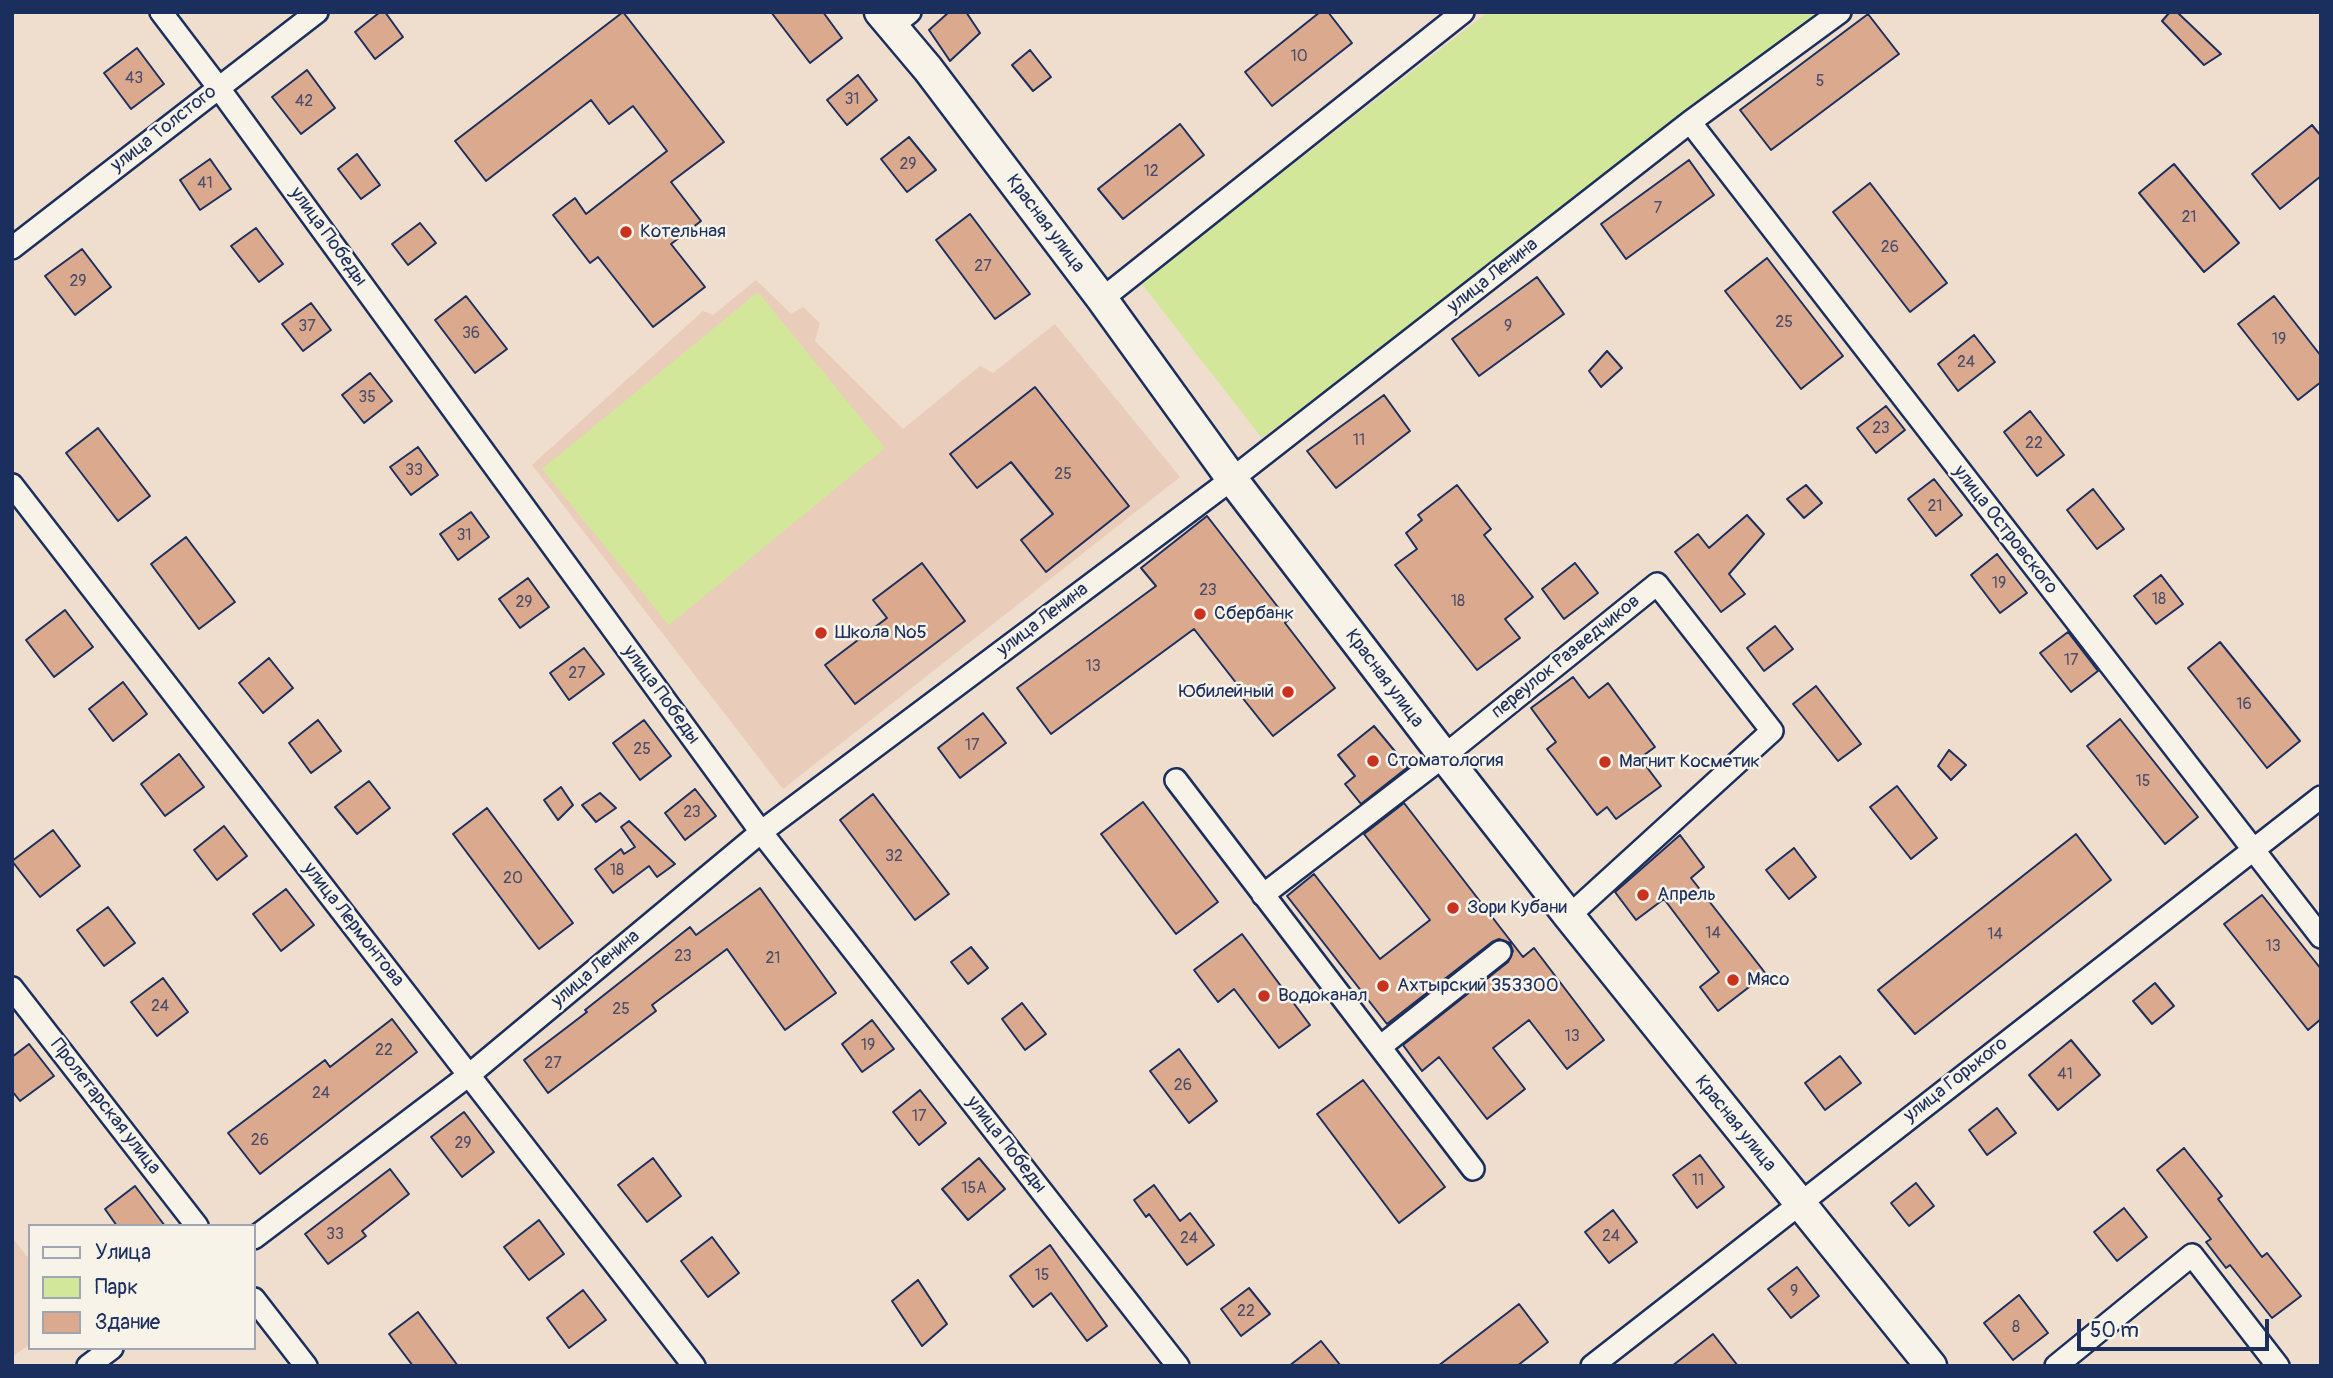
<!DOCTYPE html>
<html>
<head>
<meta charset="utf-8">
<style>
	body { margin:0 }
	#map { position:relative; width:2333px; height:1378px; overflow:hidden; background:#efddcd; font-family:Pangolin,sans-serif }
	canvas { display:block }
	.frame { position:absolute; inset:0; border:14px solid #1b2f5e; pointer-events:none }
	.legend { position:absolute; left:28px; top:1224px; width:228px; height:126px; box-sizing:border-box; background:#f7f3e8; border:2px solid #9fa5b1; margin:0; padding:9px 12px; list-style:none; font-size:21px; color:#1b2f5e }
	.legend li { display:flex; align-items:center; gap:14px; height:35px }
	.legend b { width:35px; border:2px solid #9fa5b1 }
	.scale { position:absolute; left:2077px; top:1319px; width:192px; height:32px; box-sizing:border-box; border:4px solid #1b2f5e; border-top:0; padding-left:9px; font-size:21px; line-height:24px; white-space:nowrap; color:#1b2f5e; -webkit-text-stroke:5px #f7f3e8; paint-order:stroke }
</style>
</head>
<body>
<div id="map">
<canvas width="2333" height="1378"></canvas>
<div class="frame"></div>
<ul class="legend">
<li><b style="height:9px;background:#f7f3e8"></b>Улица</li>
<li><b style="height:19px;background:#d3e79b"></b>Парк</li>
<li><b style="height:19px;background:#dba98e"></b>Здание</li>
</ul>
<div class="scale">50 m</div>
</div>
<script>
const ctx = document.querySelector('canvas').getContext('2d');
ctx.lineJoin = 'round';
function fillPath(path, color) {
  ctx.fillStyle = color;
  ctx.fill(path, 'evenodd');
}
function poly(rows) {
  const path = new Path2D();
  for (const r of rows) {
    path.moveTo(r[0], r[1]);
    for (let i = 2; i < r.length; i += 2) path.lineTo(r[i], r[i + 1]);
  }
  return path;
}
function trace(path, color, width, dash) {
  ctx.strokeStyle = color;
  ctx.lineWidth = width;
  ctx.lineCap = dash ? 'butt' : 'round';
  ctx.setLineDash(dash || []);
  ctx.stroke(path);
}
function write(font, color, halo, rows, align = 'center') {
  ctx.font = font + ' Pangolin,sans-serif';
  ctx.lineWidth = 5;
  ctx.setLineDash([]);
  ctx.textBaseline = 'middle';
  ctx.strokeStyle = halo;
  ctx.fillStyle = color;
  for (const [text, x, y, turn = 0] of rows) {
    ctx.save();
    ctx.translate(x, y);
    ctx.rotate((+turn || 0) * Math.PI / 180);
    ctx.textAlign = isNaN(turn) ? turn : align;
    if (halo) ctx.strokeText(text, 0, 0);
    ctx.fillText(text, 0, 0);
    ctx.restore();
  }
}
const built = poly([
	[756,280,791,314,803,307,820,323,815,341,903,429,980,366,993,373,1055,324,1180,477,783,789,532,465,703,311,713,315],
	[12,1237,30,1260,30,1344,12,1357]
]);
const green = poly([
	[1488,12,1824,12,1262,438,1141,283],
	[758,292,885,448,669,625,542,469]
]);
const building = poly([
	[380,12,385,12,403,37,375,59,355,32,380,12],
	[623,12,724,142,671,182,701,221,671,244,705,287,653,327,598,257,590,263,553,215,575,198,586,214,667,151,633,106,609,124,591,100,486,181,455,141,623,12],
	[771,12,823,12,842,38,810,63,771,12],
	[949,12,966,12,980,33,950,61,929,30,949,12],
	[1320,12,1328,12,1352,43,1272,106,1245,72,1320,12],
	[2170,12,2177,12,2221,54,2204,65,2162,21,2170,12],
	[1868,14,1899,54,1771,150,1740,110,1868,14],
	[137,48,164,84,131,109,104,73,137,48],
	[1030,50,1051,77,1033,91,1012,65,1030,50],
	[307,70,335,108,301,134,272,97,307,70],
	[858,75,877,100,847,125,827,100,858,75],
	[1180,124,1204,155,1123,219,1098,189,1180,124],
	[2312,125,2321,136,2321,176,2280,209,2252,174,2312,125],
	[909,137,936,170,907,192,881,159,909,137],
	[357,154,380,185,361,199,338,169,357,154],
	[210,159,231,189,200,210,180,180,210,159],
	[1689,160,1714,195,1626,259,1601,224,1689,160],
	[2174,164,2239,243,2204,272,2139,193,2174,164],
	[1870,183,1947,283,1910,312,1833,212,1870,183],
	[970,214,1030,294,995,319,936,240,970,214],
	[420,223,436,243,408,265,392,244,420,223],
	[256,228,283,264,259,282,231,246,256,228],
	[82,249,111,287,75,315,45,276,82,249],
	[1767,258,1843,356,1801,389,1725,291,1767,258],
	[1537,277,1564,314,1479,376,1452,339,1537,277],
	[466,296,507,349,475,373,435,320,466,296],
	[2274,296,2321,356,2321,382,2298,400,2238,324,2274,296],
	[311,303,331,330,303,351,282,324,311,303],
	[1974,335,1995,362,1958,391,1938,364,1974,335],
	[1607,351,1622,368,1601,387,1589,371,1607,351],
	[370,373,392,401,364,423,342,395,370,373],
	[1035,387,1129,506,1046,572,1021,540,1053,514,1011,462,977,488,950,454,1035,387],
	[1384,395,1410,431,1336,488,1307,451,1384,395],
	[1886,406,1905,430,1876,453,1857,428,1886,406],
	[2030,411,2064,455,2037,476,2004,432,2030,411],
	[98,428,150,496,118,521,66,453,98,428],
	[418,447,438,475,411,495,390,467,418,447],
	[1934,479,1962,515,1936,536,1908,499,1934,479],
	[1457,485,1491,529,1484,535,1533,597,1505,619,1520,638,1477,670,1395,565,1417,549,1406,533,1422,520,1418,515,1457,485],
	[1806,485,1822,503,1804,518,1787,499,1806,485],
	[2093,489,2124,529,2097,549,2067,510,2093,489],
	[471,512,489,537,458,560,440,534,471,512],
	[1747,515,1764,534,1729,574,1745,594,1721,612,1675,552,1698,534,1709,548,1747,515],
	[1207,516,1288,620,1285,623,1335,688,1273,736,1241,696,1244,693,1194,629,1051,734,1017,688,1156,586,1141,568,1207,516],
	[186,537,235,602,199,629,151,564,186,537],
	[1997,554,2027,593,2000,613,1971,575,1997,554],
	[922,563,965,621,855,704,825,665,887,618,873,600,922,563],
	[1575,563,1598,593,1564,619,1542,589,1575,563],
	[2161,575,2183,604,2156,624,2134,596,2161,575],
	[528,578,549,607,520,628,499,599,528,578],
	[65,610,93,647,54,677,26,640,65,610],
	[1775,626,1793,649,1764,671,1747,648,1775,626],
	[2068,632,2098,671,2071,692,2040,653,2068,632],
	[2220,642,2300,741,2267,768,2188,668,2220,642],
	[584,648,604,674,569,700,550,673,584,648],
	[269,658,293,688,263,713,239,683,269,658],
	[1573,677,1589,698,1608,683,1655,747,1640,758,1661,786,1616,819,1607,807,1597,815,1547,749,1556,742,1531,708,1573,677],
	[123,682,147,714,113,741,89,709,123,682],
	[1816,686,1861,744,1838,761,1793,704,1816,686],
	[983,713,1006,743,960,778,938,748,983,713],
	[2120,719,2198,817,2165,844,2087,746,2120,719],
	[318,720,341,751,311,773,289,743,318,720],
	[644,720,671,756,640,780,613,743,644,720],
	[1374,726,1408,767,1361,804,1345,784,1355,776,1338,755,1374,726],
	[1949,750,1966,765,1951,780,1938,766,1949,750],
	[179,754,204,787,165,816,141,784,179,754],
	[369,781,390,808,357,834,335,807,369,781],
	[1897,786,1937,838,1911,859,1870,807,1897,786],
	[561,787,573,805,558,820,544,800,561,787],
	[695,789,716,816,685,840,665,813,695,789],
	[600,793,616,808,596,822,582,805,600,793],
	[873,794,949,894,915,920,840,820,873,794],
	[1143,802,1218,902,1176,934,1101,834,1143,802],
	[1404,803,1523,957,1534,948,1604,1040,1567,1069,1529,1020,1493,1048,1525,1089,1487,1119,1439,1057,1422,1071,1403,1045,1508,962,1513,951,1510,943,1499,939,1492,942,1387,1024,1287,896,1314,874,1380,959,1430,920,1364,834,1404,803],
	[487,808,573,923,539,949,453,834,487,808],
	[629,821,675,864,657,877,649,866,613,893,595,869,621,849,624,854,635,847,621,827,629,821],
	[224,826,247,856,217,880,194,850,224,826],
	[53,830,80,866,40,897,12,861,53,830],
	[2076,834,2111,880,1915,1034,1878,990,2076,834],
	[1680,835,1704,867,1691,878,1766,974,1718,1011,1700,987,1719,972,1664,899,1636,920,1615,892,1680,835],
	[1794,848,1816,877,1789,899,1766,870,1794,848],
	[760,888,836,993,785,1030,727,949,652,1005,656,1011,548,1093,524,1060,587,1012,585,1010,690,927,696,935,760,888],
	[286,889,314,925,281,951,253,914,286,889],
	[2262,895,2321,969,2321,1019,2308,1030,2224,924,2262,895],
	[108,907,135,943,104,966,77,930,108,907],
	[1242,934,1310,1025,1279,1048,1234,989,1218,1002,1194,970,1242,934],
	[971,947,988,968,968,984,951,962,971,947],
	[163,978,188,1012,157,1036,131,1002,163,978],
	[2155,983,2174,1006,2152,1024,2133,1001,2155,983],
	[1022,1003,1046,1034,1025,1050,1002,1019,1022,1003],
	[392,1019,417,1052,260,1174,228,1133,325,1060,330,1067,392,1019],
	[872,1020,894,1049,862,1072,842,1044,872,1020],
	[2071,1040,2100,1075,2058,1110,2029,1075,2071,1040],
	[29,1044,54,1076,20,1101,12,1091,12,1057,29,1044],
	[1179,1049,1217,1101,1189,1123,1150,1071,1179,1049],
	[1840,1056,1861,1083,1825,1110,1805,1083,1840,1056],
	[1363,1080,1445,1187,1399,1223,1317,1114,1363,1080],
	[920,1090,946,1123,919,1145,893,1112,920,1090],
	[1997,1108,2016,1133,1987,1155,1969,1130,1997,1108],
	[464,1112,494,1152,462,1177,431,1137,464,1112],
	[2184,1148,2222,1196,2218,1199,2262,1257,2267,1253,2301,1296,2272,1318,2230,1265,2226,1268,2206,1242,2211,1239,2157,1170,2184,1148],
	[1700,1155,1724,1187,1697,1208,1673,1175,1700,1155],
	[653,1158,681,1196,647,1222,618,1185,653,1158],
	[979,1158,1005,1189,968,1220,942,1189,979,1158],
	[390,1169,409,1194,362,1231,366,1236,328,1264,305,1234,390,1169],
	[1916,1183,1934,1206,1909,1226,1891,1203,1916,1183],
	[1154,1185,1180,1221,1190,1213,1214,1245,1187,1265,1149,1214,1146,1217,1134,1200,1154,1185],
	[135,1186,165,1226,117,1226,105,1209,135,1186],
	[2124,1208,2147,1237,2117,1261,2094,1232,2124,1208],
	[1613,1210,1637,1242,1609,1263,1585,1232,1613,1210],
	[539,1220,564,1254,529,1280,504,1247,539,1220],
	[712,1237,739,1273,708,1297,681,1261,712,1237],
	[1050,1245,1107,1326,1087,1341,1051,1293,1033,1307,1010,1276,1050,1245],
	[1797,1267,1819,1296,1791,1318,1768,1289,1797,1267],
	[918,1280,947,1324,922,1346,892,1301,918,1280],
	[1249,1288,1270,1314,1241,1336,1221,1309,1249,1288],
	[583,1290,606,1320,569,1348,547,1318,583,1290],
	[2019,1295,2048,1333,2013,1360,1984,1323,2019,1295],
	[1519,1304,1548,1342,1517,1366,1438,1366,1519,1304],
	[418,1312,458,1366,413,1366,389,1334,418,1312],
	[1713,1334,1738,1366,1672,1366,1713,1334],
	[1321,1341,1341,1366,1289,1366,1321,1341]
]);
const street = poly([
	[161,12,218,87,761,832,1178,1366],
	[891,27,910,12],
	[1690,122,2321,937],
	[12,248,317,12],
	[1102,299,1463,12],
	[12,485,694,1366],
	[1176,780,1473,1169],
	[1263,895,1444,756,1657,584,1772,731,1569,916],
	[12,988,197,1226],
	[1380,1047,1500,952],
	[254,1238,469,1075,761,832,1232,479,1690,122,1840,12],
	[254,1299,306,1366],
	[88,1366,112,1348],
	[1592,1366,2321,797],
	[2056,1366,2192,1255,2278,1366]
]);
const secondary = poly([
	[880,12,928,69,1102,299,1232,479,1444,756,1569,916,1931,1366]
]);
const markers = [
	[626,232,7,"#c8321e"],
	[1200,614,7,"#c8321e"],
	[821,633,7,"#c8321e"],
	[1288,692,7,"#c8321e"],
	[1373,761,7,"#c8321e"],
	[1605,762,7,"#c8321e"],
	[1643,895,7,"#c8321e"],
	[1453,908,7,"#c8321e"],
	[1733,980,7,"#c8321e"],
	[1383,986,7,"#c8321e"],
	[1264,996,7,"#c8321e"]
];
const numberNames = [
	["10",1299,57],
	["43",134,79],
	["5",1820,82],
	["31",852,100],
	["42",304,102],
	["29",908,165],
	["12",1151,172],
	["41",205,184],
	["7",1658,209],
	["21",2189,218],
	["26",1890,248],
	["27",983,267],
	["29",78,282],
	["25",1784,323],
	["37",307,327],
	["9",1508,327],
	["36",471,334],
	["19",2279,340],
	["24",1966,363],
	["35",367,398],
	["23",1881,429],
	["11",1359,441],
	["22",2034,444],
	["33",414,471],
	["25",1063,475],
	["21",1935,507],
	["31",464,536],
	["19",1999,584],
	["23",1208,591],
	["18",2159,600],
	["18",1458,602],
	["29",524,603],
	["17",2071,661],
	["13",1093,667],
	["27",577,674],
	["16",2244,705],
	["17",972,746],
	["25",642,750],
	["15",2143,782],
	["23",692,813],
	["32",894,857],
	["18",617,871],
	["20",513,879],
	["14",1713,934],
	["14",1995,935],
	["13",2273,947],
	["23",683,957],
	["21",773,959],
	["24",160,1007],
	["25",621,1010],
	["13",1572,1037],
	["19",868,1046],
	["22",384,1051],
	["27",553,1064],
	["41",2065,1075],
	["26",1183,1086],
	["24",321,1094],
	["17",919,1117],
	["26",260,1141],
	["29",463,1144],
	["11",1698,1181],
	["15А",974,1189],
	["33",335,1235],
	["24",1611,1237],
	["24",1189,1239],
	["15",1042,1276],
	["9",1794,1292],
	["22",1246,1312],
	["8",2016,1328]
];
const streetNames = [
	["улица Толстого",164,129,-38],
	["Красная улица",1045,224,53],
	["улица Победы",328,237,54],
	["улица Ленина",1493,276,-38],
	["улица Островского",2005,530,52],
	["улица Ленина",1043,620,-37],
	["переулок Разведчиков",1566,657,-39],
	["Красная улица",1384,679,53],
	["улица Победы",661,695,54],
	["улица Лермонтова",353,925,52],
	["улица Ленина",596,969,-40],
	["улица Горького",1956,1080,-38],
	["Пролетарская улица",105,1107,52],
	["Красная улица",1735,1124,51],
	["улица Победы",1006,1145,52]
];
const poiNames = [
	["Котельная",640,232],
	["Сбербанк",1214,614],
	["Школа №5",835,633],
	["Юбилейный",1274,692,"right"],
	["Стоматология",1387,761],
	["Магнит Косметик",1619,762],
	["Апрель",1657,895],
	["Зори Кубани",1467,908],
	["Мясо",1747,980],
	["Ахтырский 353300",1397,986],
	["Водоканал",1278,996]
];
fillPath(built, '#e9cdba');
fillPath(green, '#d3e79b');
fillPath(building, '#dba98e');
trace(building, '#1b2f5e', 2);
trace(street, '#1b2f5e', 26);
trace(secondary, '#1b2f5e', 35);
trace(street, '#f7f3e8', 21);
trace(secondary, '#f7f3e8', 30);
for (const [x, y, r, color] of markers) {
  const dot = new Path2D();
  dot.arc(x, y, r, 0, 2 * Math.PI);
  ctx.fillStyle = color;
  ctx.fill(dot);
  trace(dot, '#f7f3e8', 2.5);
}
write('16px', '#4b4e6a', null, numberNames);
write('19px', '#1b2f5e', '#f7f3e8', streetNames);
write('19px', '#1b2f5e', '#f7f3e8', poiNames, 'left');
</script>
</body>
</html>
